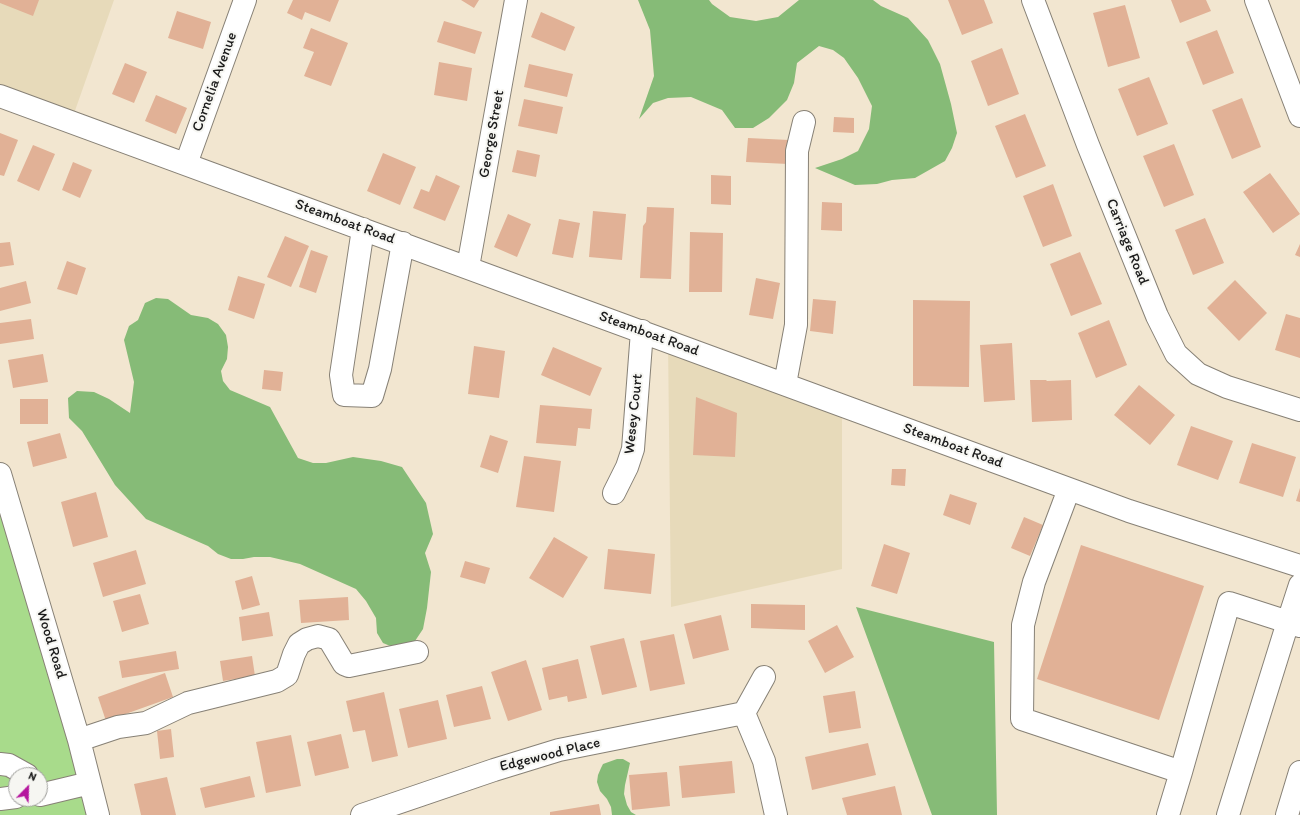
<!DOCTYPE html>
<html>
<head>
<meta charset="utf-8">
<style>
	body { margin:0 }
	#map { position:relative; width:1300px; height:815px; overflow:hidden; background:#f2e6d0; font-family:Itim,sans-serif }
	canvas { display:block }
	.north { position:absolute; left:8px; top:767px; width:40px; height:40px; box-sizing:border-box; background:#f6f6f2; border:1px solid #9f9f9c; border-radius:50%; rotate:23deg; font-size:11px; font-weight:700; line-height:16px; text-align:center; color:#1c1c1c }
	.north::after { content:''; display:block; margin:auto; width:14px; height:18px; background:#b5179e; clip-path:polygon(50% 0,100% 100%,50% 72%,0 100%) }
</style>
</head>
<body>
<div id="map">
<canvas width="1300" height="815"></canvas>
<div class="north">N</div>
</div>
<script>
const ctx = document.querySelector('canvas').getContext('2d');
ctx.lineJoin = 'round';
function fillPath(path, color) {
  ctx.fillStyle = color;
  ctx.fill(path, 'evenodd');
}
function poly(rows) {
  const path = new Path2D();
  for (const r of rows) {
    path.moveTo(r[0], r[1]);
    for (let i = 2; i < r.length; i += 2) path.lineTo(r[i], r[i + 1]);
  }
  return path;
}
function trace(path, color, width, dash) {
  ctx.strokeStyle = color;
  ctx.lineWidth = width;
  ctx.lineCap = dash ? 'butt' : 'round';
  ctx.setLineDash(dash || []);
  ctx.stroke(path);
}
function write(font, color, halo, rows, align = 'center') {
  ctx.font = font + ' Itim,sans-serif';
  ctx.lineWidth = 4;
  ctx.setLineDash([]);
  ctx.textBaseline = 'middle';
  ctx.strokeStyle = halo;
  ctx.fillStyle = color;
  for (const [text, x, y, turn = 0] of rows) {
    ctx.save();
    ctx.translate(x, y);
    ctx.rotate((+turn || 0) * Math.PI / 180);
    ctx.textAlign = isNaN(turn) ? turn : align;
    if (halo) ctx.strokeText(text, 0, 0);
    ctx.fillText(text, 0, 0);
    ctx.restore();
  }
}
const built = poly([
	[0,0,114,0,71,122,0,96],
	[668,341,842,405,842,569,671,607]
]);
const green = poly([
	[0,474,98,815,0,815],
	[16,775,40,775,40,799,16,799]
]);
const forest = poly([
	[638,0,709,0,712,4,730,17,756,21,778,17,799,0,873,0,881,6,908,18,928,40,940,64,951,104,957,133,952,148,945,161,915,178,892,180,877,184,855,185,815,168,842,159,858,151,869,129,872,106,858,78,844,58,833,50,819,46,797,63,794,83,787,100,769,118,753,128,735,128,722,110,691,97,668,98,653,103,639,119,654,76,650,30],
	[156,298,168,299,191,315,208,318,218,324,226,335,228,347,227,359,221,371,223,381,230,390,270,407,298,458,313,463,326,463,353,457,381,461,402,467,426,503,433,534,425,553,431,572,427,608,423,629,413,644,395,648,383,643,377,633,376,618,366,601,356,589,300,564,270,557,254,557,243,559,231,559,218,554,208,546,146,519,115,485,82,431,69,418,68,398,77,391,94,392,109,399,130,413,134,382,124,340,129,326,138,320,145,303],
	[856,607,994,642,997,815,932,815],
	[617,759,623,759,630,763,625,785,624,794,627,805,631,812,636,815,612,815,611,807,607,799,600,791,597,782,598,775,601,768,603,764]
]);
const building = poly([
	[0,0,39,0,33,16,0,3],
	[293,0,339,0,330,22,305,12,302,20,287,13],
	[461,0,479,0,474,8],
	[948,0,984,0,993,23,962,35],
	[1171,0,1206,0,1211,11,1180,23],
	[1125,5,1140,58,1108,67,1093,13],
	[177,11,211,22,203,49,168,38],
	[541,12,575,27,565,51,531,37],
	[444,21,482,32,475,54,437,42],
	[311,28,348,43,331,86,304,76,314,52,303,48],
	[1217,30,1234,73,1203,85,1186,42],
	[1002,48,1019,94,988,106,971,61],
	[439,62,472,68,467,101,434,95],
	[125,63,147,72,134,103,112,94],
	[529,64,573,74,567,97,524,87],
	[1149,77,1168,124,1137,136,1118,89],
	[156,95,187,108,176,134,145,121],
	[1242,98,1261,147,1232,159,1212,110],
	[524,99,563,107,557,134,518,126],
	[1025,114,1046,166,1016,178,995,126],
	[834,117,854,118,854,133,833,132],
	[0,133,18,140,4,176,0,175],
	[748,138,789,140,788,164,746,162],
	[1174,144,1194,195,1164,207,1143,156],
	[33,145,55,154,39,191,17,181],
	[517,150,540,155,536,177,512,172],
	[383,153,416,167,400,205,367,191],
	[73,162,92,170,80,198,62,190],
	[1270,173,1300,214,1273,233,1243,192],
	[436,175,460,186,445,221,413,208,421,189,429,192],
	[711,175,731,176,731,205,711,204],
	[1053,184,1072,236,1043,247,1023,196],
	[822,202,842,203,842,231,821,230],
	[647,207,674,208,671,279,640,278,643,226,646,222],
	[593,211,626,214,622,260,589,257],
	[508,214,531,224,517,257,494,247],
	[1205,218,1224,263,1193,275,1175,230],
	[559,219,580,223,573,258,552,254],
	[690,232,723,233,722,292,689,292],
	[285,236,309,246,291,287,267,277],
	[10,242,14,265,0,267,0,243],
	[1300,244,1300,257,1295,255],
	[311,250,328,256,316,293,299,287],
	[1080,252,1102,304,1071,316,1050,264],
	[67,261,86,268,77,295,57,289],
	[238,276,265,284,254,319,228,310],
	[756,278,780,283,773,319,749,315],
	[1235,280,1267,313,1239,341,1207,308],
	[26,281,31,303,0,311,0,288],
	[813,299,836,301,833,334,810,331],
	[913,300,970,301,969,387,913,386],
	[1286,314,1300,318,1300,358,1275,350],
	[31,319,34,339,0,344,0,323],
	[1109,320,1127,365,1096,378,1078,333],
	[1012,343,1015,400,984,402,980,345],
	[474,346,505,351,499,398,468,394],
	[553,347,602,368,590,396,541,375],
	[43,354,48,382,13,388,8,360],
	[264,370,283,372,281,391,262,389],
	[1030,380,1046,380,1047,381,1071,380,1072,420,1032,422],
	[1139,385,1175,415,1150,445,1114,415],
	[696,397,737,413,735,457,693,455],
	[20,399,48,399,48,424,20,424],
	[540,405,592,409,590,429,578,428,576,446,536,443],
	[1191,426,1233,441,1218,480,1177,465],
	[60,433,67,458,33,467,27,442],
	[490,435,508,441,498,473,480,467],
	[1252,443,1296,457,1283,497,1239,483],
	[524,456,561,461,554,512,516,507],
	[892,469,906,469,905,486,891,485],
	[1300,488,1300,502,1296,501],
	[96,492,108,537,73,547,61,502],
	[950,494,977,503,970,525,943,515],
	[1024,517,1043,525,1030,556,1011,548],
	[554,537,588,557,563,598,529,578],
	[884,544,910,553,897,594,871,586],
	[1081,545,1204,586,1159,720,1037,679],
	[608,549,655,554,651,594,604,589],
	[136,550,146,584,103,597,93,563],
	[465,561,490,568,485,584,460,577],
	[252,576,260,605,242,610,235,581],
	[140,594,149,624,122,632,113,601],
	[348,597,349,620,301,623,299,600],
	[751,604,805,605,805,630,751,628],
	[269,612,273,636,242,641,239,617],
	[721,615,729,650,693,659,684,624],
	[837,625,854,657,825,673,808,641],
	[674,634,685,684,650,691,640,641],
	[624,638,637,687,602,695,590,646],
	[176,651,179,669,122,678,119,661],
	[252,656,255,676,223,681,220,661],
	[578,659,587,698,568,702,567,696,549,700,542,668],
	[526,660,542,710,508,721,491,672],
	[165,673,173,697,106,721,98,697],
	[482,686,491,719,454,727,446,695],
	[855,691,861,728,829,733,823,696],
	[384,692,398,756,372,762,365,730,353,732,346,701],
	[438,700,447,739,408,748,399,709],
	[171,729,174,757,160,759,157,731],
	[341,734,349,768,315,776,307,742],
	[291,735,301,786,266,793,256,742],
	[868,743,876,775,812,790,805,757],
	[732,761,735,793,682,798,679,766],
	[667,772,670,806,632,810,629,775],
	[250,776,255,797,205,808,200,788],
	[167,777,176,815,141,815,134,784],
	[895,786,902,815,847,815,842,798],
	[599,804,601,815,550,815,550,812]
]);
const minor = poly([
	[1033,0,1088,145,1157,316,1176,354,1198,374,1227,387,1300,410],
	[1256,0,1300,116],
	[0,96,1129,511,1300,566],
	[186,164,245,0],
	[363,229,341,375,344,395,372,396,380,369,403,243],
	[468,267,516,0],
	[785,384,796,325,797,151,804,122],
	[0,474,79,740,98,815],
	[1069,489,1034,582,1023,625,1022,719,1181,772,1168,815],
	[614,493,627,467,633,449,642,331],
	[1300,585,1288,622,1300,626],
	[744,713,764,677],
	[79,740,118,727,146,723,188,703,277,681,287,675,294,654,299,644,307,639,318,636,329,639,344,664,349,666,417,652],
	[0,764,9,765,27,775],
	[1181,772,1229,603,1288,622,1228,815],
	[40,795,90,783],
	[0,799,16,797],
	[362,815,494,770,559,750,744,713,764,761,776,815],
	[1287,815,1300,772]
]);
const streetNames = [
	["Cornelia Avenue",215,82,-70],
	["George Street",492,134,-80],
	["Steamboat Road",345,222,20],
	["Carriage Road",1127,242,68],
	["Steamboat Road",649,334,20],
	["Wesey Court",634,414,-84],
	["Steamboat Road",953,446,20],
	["Wood Road",51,644,73],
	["Edgewood Place",550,755,-14]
];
fillPath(built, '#e7daba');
fillPath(green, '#a8db8b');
fillPath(forest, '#86bb77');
fillPath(building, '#e1b196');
trace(minor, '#878176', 24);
trace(minor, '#fff', 22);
write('15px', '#1c1c1c', '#f6f6f2', streetNames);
</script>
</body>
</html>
